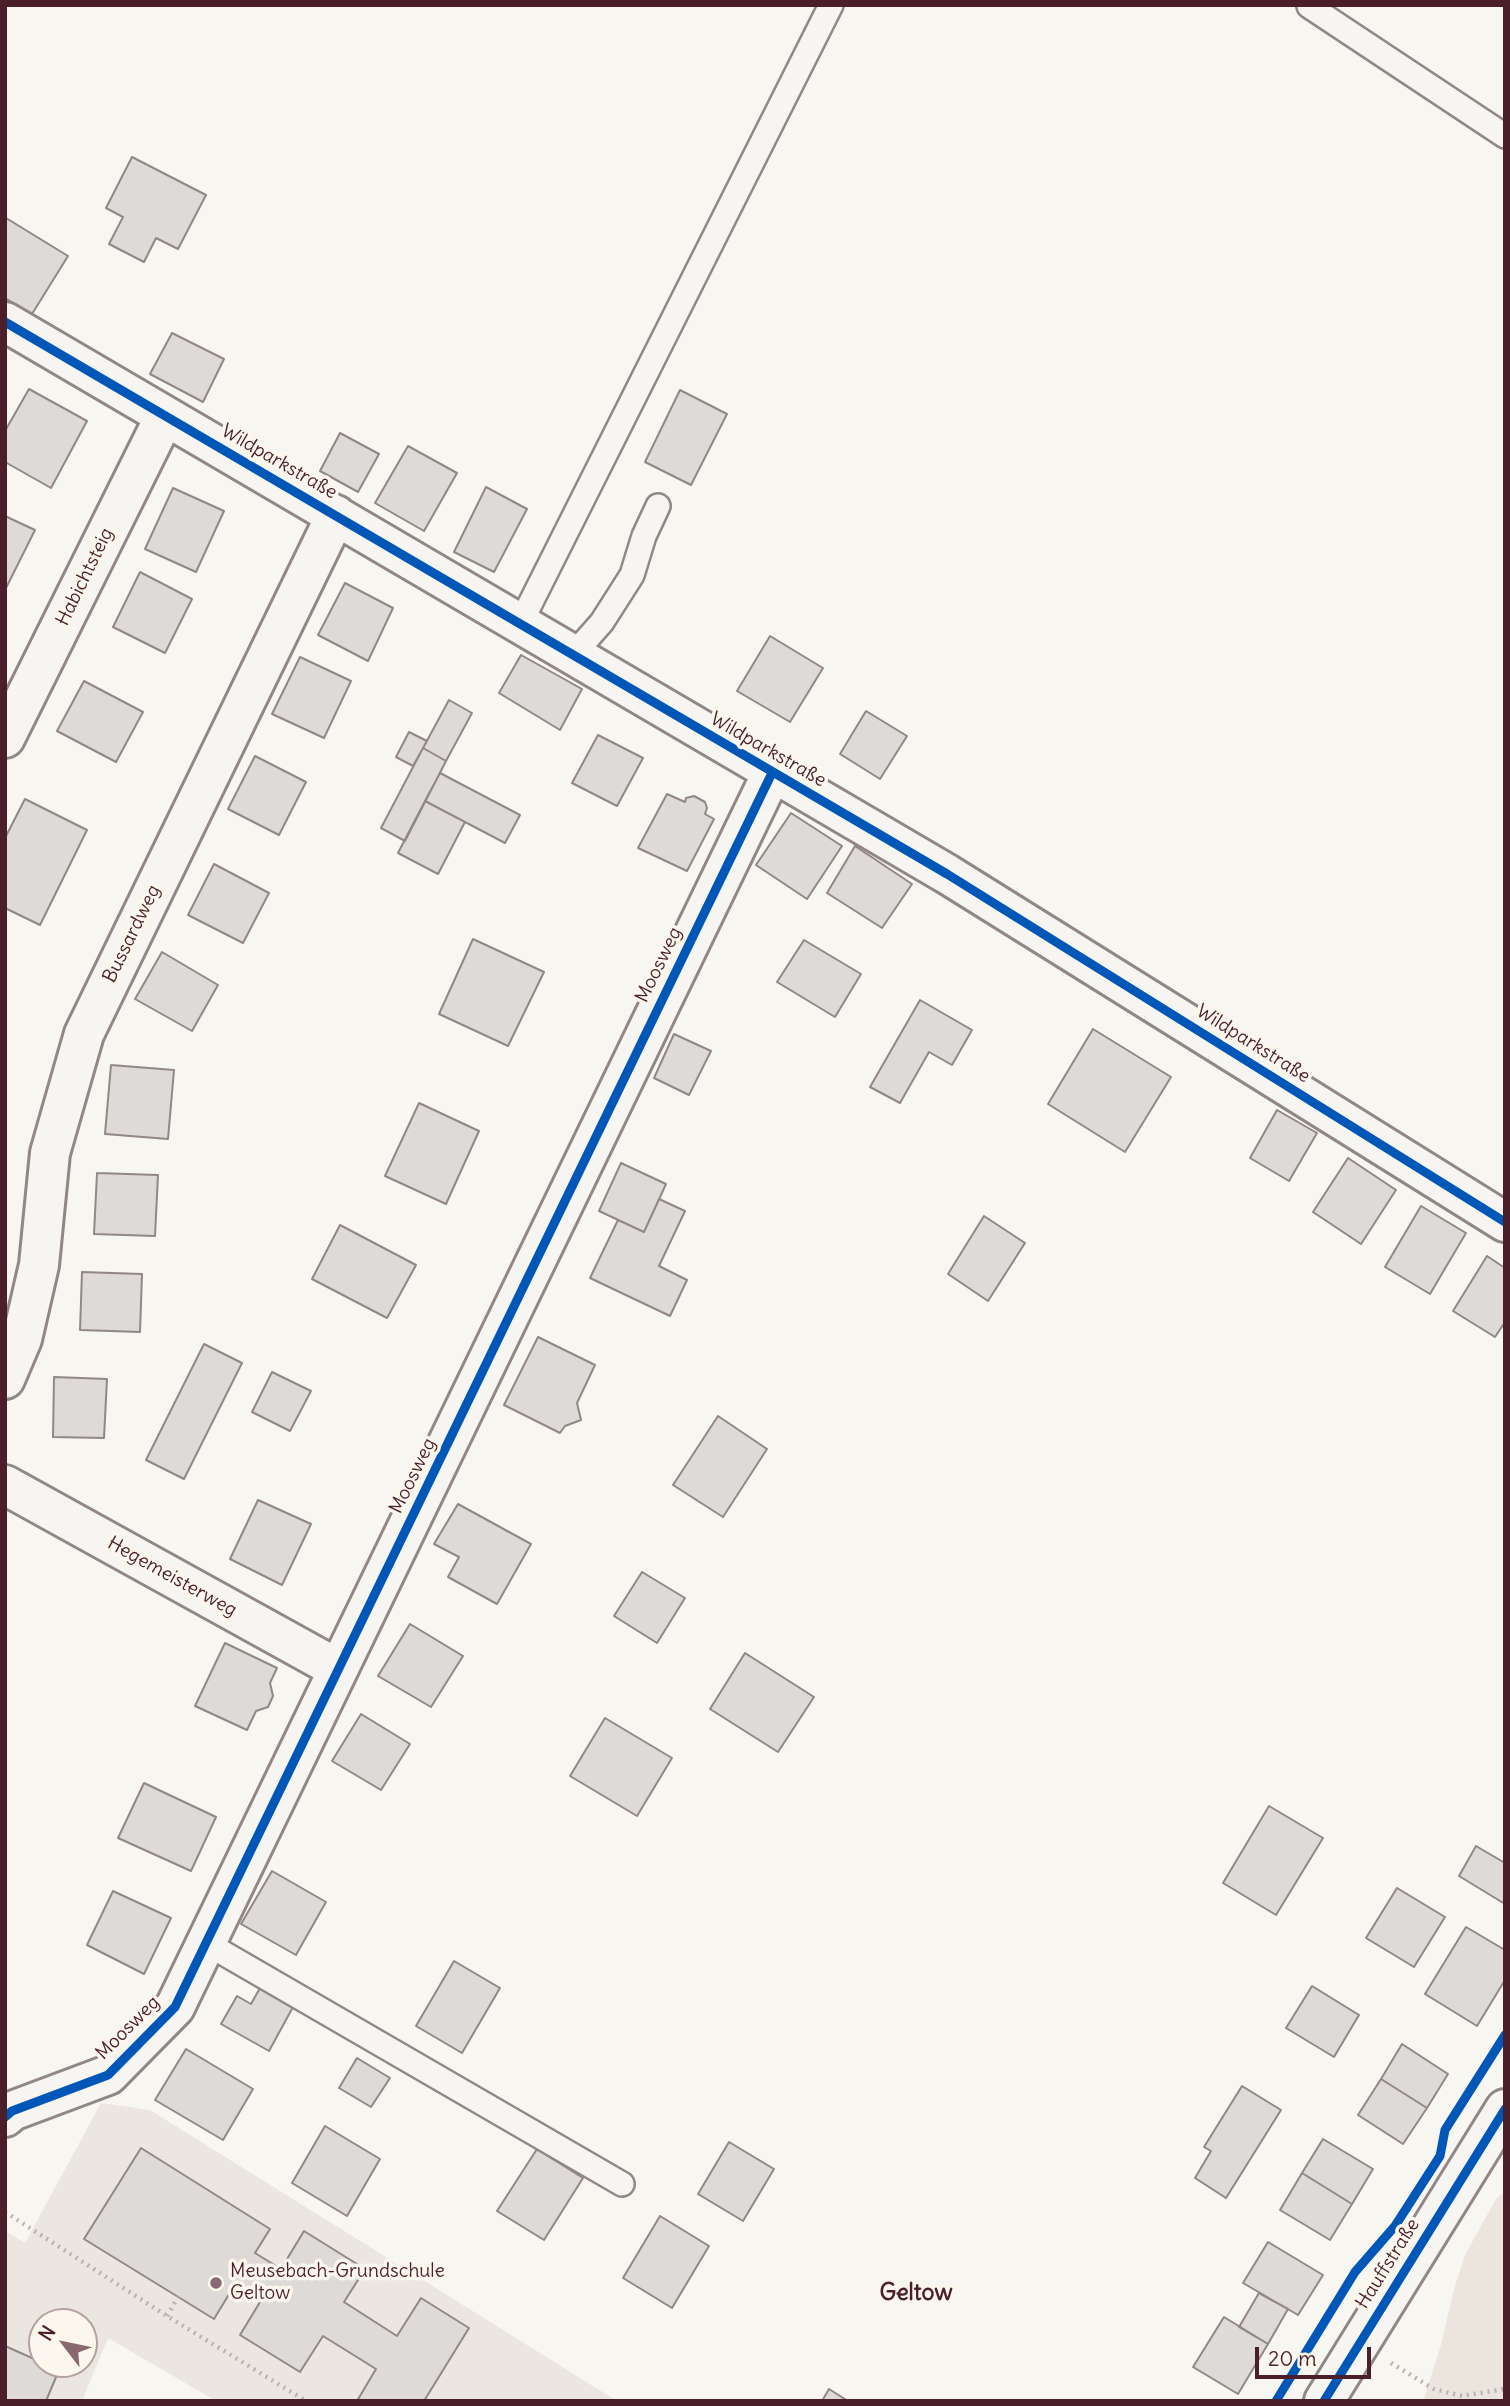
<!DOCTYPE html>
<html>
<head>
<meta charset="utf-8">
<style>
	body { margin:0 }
	#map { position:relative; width:1510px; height:2406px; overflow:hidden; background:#f8f6f0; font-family:Delius,sans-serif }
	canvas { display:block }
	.frame { position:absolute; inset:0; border:7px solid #4a1f2b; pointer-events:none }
	.north { position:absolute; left:28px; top:2308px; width:70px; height:70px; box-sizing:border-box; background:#fbf7ec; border:2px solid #b4a19f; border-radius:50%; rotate:302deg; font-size:19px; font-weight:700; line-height:28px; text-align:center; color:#4a1f2b }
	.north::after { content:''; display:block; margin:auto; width:24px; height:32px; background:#876a70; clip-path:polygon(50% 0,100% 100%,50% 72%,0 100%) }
	.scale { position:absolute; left:1255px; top:2347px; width:116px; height:32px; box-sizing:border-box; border:4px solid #4a1f2b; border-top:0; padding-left:9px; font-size:21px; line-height:24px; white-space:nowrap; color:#4a1f2b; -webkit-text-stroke:5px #fbf7ec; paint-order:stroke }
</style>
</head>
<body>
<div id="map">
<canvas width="1510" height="2406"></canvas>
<div class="frame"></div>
<div class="north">N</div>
<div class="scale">20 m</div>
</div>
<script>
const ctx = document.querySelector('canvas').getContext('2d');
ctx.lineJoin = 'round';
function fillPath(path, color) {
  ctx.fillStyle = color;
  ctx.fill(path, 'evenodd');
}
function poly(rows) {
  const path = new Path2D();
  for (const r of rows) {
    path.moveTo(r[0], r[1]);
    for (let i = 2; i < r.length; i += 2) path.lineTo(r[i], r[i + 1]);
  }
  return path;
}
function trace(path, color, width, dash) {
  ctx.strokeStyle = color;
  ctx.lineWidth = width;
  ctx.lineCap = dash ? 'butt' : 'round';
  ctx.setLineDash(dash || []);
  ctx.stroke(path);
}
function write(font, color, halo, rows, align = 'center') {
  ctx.font = font + ' Delius,sans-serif';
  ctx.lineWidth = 7;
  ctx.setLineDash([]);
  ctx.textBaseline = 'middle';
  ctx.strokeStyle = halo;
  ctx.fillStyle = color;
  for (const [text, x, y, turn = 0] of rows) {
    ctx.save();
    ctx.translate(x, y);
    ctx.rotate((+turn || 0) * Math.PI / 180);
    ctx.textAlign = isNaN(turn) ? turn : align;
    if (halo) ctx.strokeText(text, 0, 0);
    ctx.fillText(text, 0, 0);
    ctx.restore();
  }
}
const built = poly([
	[101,2103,150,2110,617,2401,216,2401,108,2338,82,2401,5,2401,5,2231,25,2243],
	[42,2322,84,2322,84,2364,42,2364]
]);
const green = poly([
	[1505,2191,1505,2401,1423,2401,1441,2345,1454,2289,1465,2255,1496,2199]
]);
const building = poly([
	[132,157,206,195,178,249,156,238,144,262,109,244,123,217,106,208,132,157],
	[6,218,68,256,32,314,5,298,6,218],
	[172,333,224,359,203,402,150,374,172,333],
	[29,389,87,421,51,488,5,462,5,431,29,389],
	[680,390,727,414,691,485,645,462,680,390],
	[340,433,379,454,358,492,320,471,340,433],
	[408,446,457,473,424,531,375,503,408,446],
	[486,487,527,509,494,572,454,552,486,487],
	[173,488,224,511,196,572,145,549,173,488],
	[5,516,35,530,6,588,5,588,5,516],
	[140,572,192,599,165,653,113,627,140,572],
	[345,583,393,608,368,661,318,635,345,583],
	[770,636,823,668,790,722,737,691,770,636],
	[521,655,582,689,560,730,499,693,521,655],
	[300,657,351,681,324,738,272,714,300,657],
	[84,681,143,712,116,762,57,731,84,681],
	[449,700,472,713,446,761,423,748,449,700],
	[866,711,907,736,880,779,840,754,866,711],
	[409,732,427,741,413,766,396,757,409,732],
	[598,735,643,758,617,806,572,783,598,735],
	[423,748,446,761,405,841,381,828,423,748],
	[255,756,306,782,279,835,228,809,255,756],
	[440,773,520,815,505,843,425,801,440,773],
	[667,794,685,802,686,798,694,796,705,802,707,808,705,814,714,819,687,871,638,848,667,794],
	[25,799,87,830,40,925,5,908,5,838,25,799],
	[425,801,465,822,438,874,398,853,425,801],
	[791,813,842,846,807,899,756,865,791,813],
	[855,846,912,884,882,928,827,893,855,846],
	[214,864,269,893,243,943,188,915,214,864],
	[473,939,544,972,508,1046,439,1014,473,939],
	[804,940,861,974,835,1017,777,982,804,940],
	[162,952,218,985,192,1031,135,999,162,952],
	[920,1000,972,1030,952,1065,929,1052,900,1103,870,1087,920,1000],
	[1093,1029,1171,1077,1125,1152,1048,1104,1093,1029],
	[674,1034,711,1051,689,1095,654,1078,674,1034],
	[111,1065,174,1070,168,1139,105,1134,111,1065],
	[419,1103,479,1131,446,1204,385,1176,419,1103],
	[1277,1110,1317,1133,1289,1181,1250,1158,1277,1110],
	[1348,1158,1396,1190,1361,1244,1313,1212,1348,1158],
	[621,1163,666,1184,644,1232,599,1211,621,1163],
	[97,1173,158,1175,155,1236,94,1234,97,1173],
	[659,1199,685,1211,659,1266,687,1280,670,1316,590,1278,618,1220,644,1232,659,1199],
	[1421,1206,1466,1233,1430,1294,1385,1267,1421,1206],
	[984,1216,1025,1243,988,1301,948,1274,984,1216],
	[340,1225,416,1265,387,1318,312,1279,340,1225],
	[1487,1256,1505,1268,1505,1322,1495,1337,1453,1311,1487,1256],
	[82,1272,142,1274,140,1332,80,1330,82,1272],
	[538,1337,595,1365,577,1403,581,1420,565,1426,560,1433,504,1405,538,1337],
	[204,1344,242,1363,184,1479,146,1460,204,1344],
	[272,1372,311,1391,290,1431,252,1412,272,1372],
	[54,1377,107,1379,104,1438,53,1437,54,1377],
	[718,1416,767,1449,723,1517,673,1485,718,1416],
	[258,1500,311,1524,282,1585,230,1559,258,1500],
	[458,1504,531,1544,497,1604,448,1577,459,1557,434,1544,458,1504],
	[642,1572,685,1598,657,1643,614,1616,642,1572],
	[410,1624,463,1656,431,1707,378,1676,410,1624],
	[225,1643,277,1668,270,1683,273,1696,268,1707,256,1711,247,1730,195,1706,225,1643],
	[745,1653,814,1697,778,1752,710,1709,745,1653],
	[361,1714,410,1744,381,1790,332,1761,361,1714],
	[605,1718,672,1758,637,1816,570,1776,605,1718],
	[144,1783,216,1817,191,1871,118,1838,144,1783],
	[1269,1806,1323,1838,1276,1915,1223,1883,1269,1806],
	[1476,1846,1505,1863,1505,1904,1459,1876,1476,1846],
	[272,1871,326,1902,296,1955,241,1924,272,1871],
	[1397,1888,1445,1917,1414,1967,1366,1938,1397,1888],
	[113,1891,171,1918,144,1974,87,1945,113,1891],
	[1466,1927,1505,1950,1505,1980,1477,2026,1425,1994,1466,1927],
	[454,1961,500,1988,462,2053,416,2026,454,1961],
	[1312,1986,1359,2015,1334,2057,1286,2028,1312,1986],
	[260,1988,293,2007,269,2051,221,2024,237,1996,251,2004,260,1988],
	[1402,2044,1448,2074,1427,2108,1381,2079,1402,2044],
	[186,2049,253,2089,223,2140,155,2100,186,2049],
	[357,2058,390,2078,371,2107,339,2088,357,2058],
	[1381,2079,1427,2108,1403,2144,1358,2115,1381,2079],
	[1242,2086,1281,2110,1226,2198,1195,2178,1211,2151,1204,2147,1242,2086],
	[325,2126,380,2159,347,2216,292,2183,325,2126],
	[1323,2139,1373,2169,1352,2204,1302,2173,1323,2139],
	[729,2142,774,2169,743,2221,698,2194,729,2142],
	[141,2148,270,2229,255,2253,281,2269,304,2231,365,2269,344,2302,397,2336,421,2298,469,2328,424,2401,357,2401,376,2369,323,2336,300,2372,240,2335,260,2302,234,2286,214,2319,84,2239,141,2148],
	[537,2149,583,2178,544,2240,497,2211,537,2149],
	[1302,2173,1352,2204,1330,2240,1280,2210,1302,2173],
	[660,2216,709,2246,672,2308,623,2278,660,2216],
	[1268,2242,1323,2275,1298,2315,1243,2283,1268,2242],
	[1259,2293,1288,2309,1268,2344,1239,2327,1259,2293],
	[1224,2317,1268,2344,1238,2394,1193,2367,1224,2317],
	[5,2346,59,2370,46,2401,5,2401,5,2346],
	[829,2389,848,2401,822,2401,829,2389]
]);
const path = poly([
	[5,2212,167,2316,306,2401],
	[167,2316,178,2297],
	[1391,2363,1434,2389,1462,2396,1505,2389]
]);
const lane = poly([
	[1309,6,1505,136],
	[520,624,831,5],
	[573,655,602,622,632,575,644,536,658,506],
	[206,1943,622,2184]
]);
const street = poly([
	[5,322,947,874,1505,1222],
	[5,738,165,416],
	[5,1379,22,1339,39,1265,50,1153,84,1034,336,515],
	[5,1485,338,1669],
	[5,2117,12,2111,108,2075,175,2007,772,773]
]);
const primary = poly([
	[1324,2401,1505,2109]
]);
const cycleway = poly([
	[5,322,947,874,1505,1222],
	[5,2117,12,2111,108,2075,175,2007,772,773],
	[1276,2401,1355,2272,1395,2226,1440,2156,1445,2130,1505,2035],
	[1324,2401,1505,2109]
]);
const markers = [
	[216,2283,7,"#876a70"]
];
const streetNames = [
	["Wildparkstraße",279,462,30],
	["Habichtsteig",85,577,-64],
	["Wildparkstraße",768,750,30],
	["Bussardweg",132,934,-64],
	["Moosweg",659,965,-64],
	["Wildparkstraße",1253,1044,32],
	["Moosweg",413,1476,-64],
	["Hegemeisterweg",172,1577,29],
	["Moosweg",128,2028,-45],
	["Hauffstraße",1388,2264,-58]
];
const poiNames = [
	["Meusebach-Grundschule",230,2272],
	["Geltow",230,2294]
];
const quarterNames = [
	["Geltow",916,2293]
];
fillPath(built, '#ebe6df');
fillPath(green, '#ece5de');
fillPath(building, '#dedad7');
trace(building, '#918787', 2);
trace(lane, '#918787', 28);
trace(street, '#918787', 44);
trace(primary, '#918787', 44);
trace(path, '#b8b3b1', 4.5, [2, 5]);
trace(lane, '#f6f5f1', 23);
trace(street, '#f6f5f1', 38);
trace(primary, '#f6f5f1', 38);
trace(cycleway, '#0057b8', 9);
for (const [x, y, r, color] of markers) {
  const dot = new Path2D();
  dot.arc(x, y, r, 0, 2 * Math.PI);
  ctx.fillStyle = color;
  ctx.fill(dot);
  trace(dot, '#fbf7ec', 2.5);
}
write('19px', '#4a1f2b', '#fbf7ec', streetNames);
write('19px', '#4a1f2b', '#fbf7ec', poiNames, 'left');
write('bold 23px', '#4a1f2b', '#fbf7ec', quarterNames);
</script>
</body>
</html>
